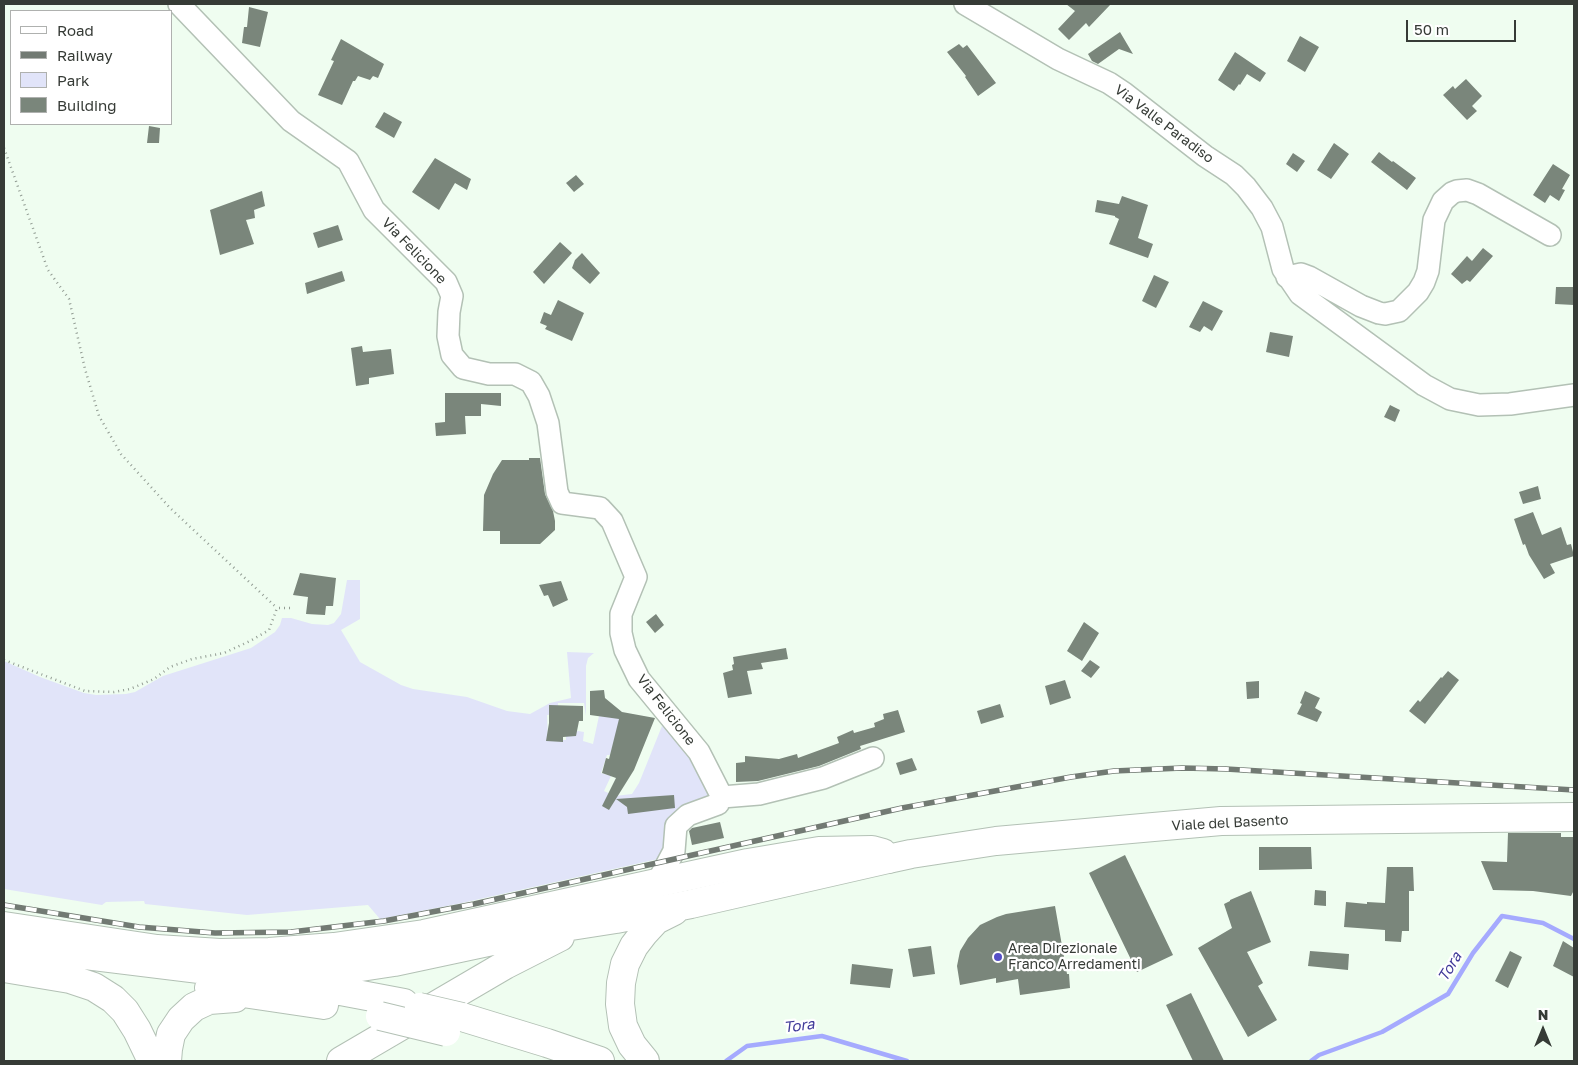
<!DOCTYPE html>
<html>
<head>
<meta charset="utf-8">
<style>
	body { margin:0 }
	#map { position:relative; width:1578px; height:1065px; overflow:hidden; background:#effdf0; font-family:"Golos Text",sans-serif }
	canvas { display:block }
	.frame { position:absolute; inset:0; border:5px solid #363b36; pointer-events:none }
	.legend { position:absolute; left:10px; top:10px; width:162px; height:115px; box-sizing:border-box; background:#fff; border:1px solid #afb1af; margin:0; padding:6px 9px; list-style:none; font-size:15px; color:#363b36 }
	.legend li { display:flex; align-items:center; gap:10px; height:25px }
	.legend b { width:25px; border:1px solid #afb1af }
	.north { position:absolute; left:1518px; top:1005px; width:50px; height:50px; -webkit-text-stroke:4px #fff; paint-order:stroke; rotate:0deg; font-size:14px; font-weight:700; line-height:20px; text-align:center; color:#363b36 }
	.north::after { content:''; display:block; margin:auto; width:18px; height:22px; background:#363b36; clip-path:polygon(50% 0,100% 100%,50% 72%,0 100%) }
	.scale { position:absolute; left:1406px; top:20px; width:110px; height:22px; box-sizing:border-box; border:2px solid #363b36; border-top:0; padding-left:6px; font-size:15px; line-height:18px; white-space:nowrap; color:#363b36; -webkit-text-stroke:4px #fff; paint-order:stroke }
</style>
</head>
<body>
<div id="map">
<canvas width="1578" height="1065"></canvas>
<div class="frame"></div>
<ul class="legend">
<li><b style="height:6px;background:#fff"></b>Road</li>
<li><b style="height:6px;background:#727a73"></b>Railway</li>
<li><b style="height:14px;background:#e1e4f9"></b>Park</li>
<li><b style="height:14px;background:#7a867b"></b>Building</li>
</ul>
<div class="north">N</div>
<div class="scale">50 m</div>
</div>
<script>
const ctx = document.querySelector('canvas').getContext('2d');
ctx.lineJoin = 'round';
function fillPath(path, color) {
  ctx.fillStyle = color;
  ctx.fill(path, 'evenodd');
}
function poly(rows) {
  const path = new Path2D();
  for (const r of rows) {
    path.moveTo(r[0], r[1]);
    for (let i = 2; i < r.length; i += 2) path.lineTo(r[i], r[i + 1]);
  }
  return path;
}
function trace(path, color, width, dash) {
  ctx.strokeStyle = color;
  ctx.lineWidth = width;
  ctx.lineCap = dash ? 'butt' : 'round';
  ctx.setLineDash(dash || []);
  ctx.stroke(path);
}
function write(font, color, halo, rows, align = 'center') {
  ctx.font = font + ' "Golos Text",sans-serif';
  ctx.lineWidth = 4.5;
  ctx.setLineDash([]);
  ctx.textBaseline = 'middle';
  ctx.strokeStyle = halo;
  ctx.fillStyle = color;
  for (const [text, x, y, turn = 0] of rows) {
    ctx.save();
    ctx.translate(x, y);
    ctx.rotate((+turn || 0) * Math.PI / 180);
    ctx.textAlign = isNaN(turn) ? turn : align;
    if (halo) ctx.strokeText(text, 0, 0);
    ctx.fillText(text, 0, 0);
    ctx.restore();
  }
}
const green = poly([
	[347,580,360,580,360,619,341,630,360,662,401,685,413,689,467,697,507,711,530,714,550,703,571,698,567,652,594,653,588,658,586,666,586,716,584,703,558,703,558,714,547,715,548,740,566,740,566,736,575,736,575,732,578,731,584,732,583,741,593,744,599,716,613,717,616,710,622,712,610,755,607,755,601,773,611,776,604,791,615,796,632,794,639,783,662,726,665,723,721,795,684,814,667,857,462,903,380,919,368,905,247,915,145,904,144,901,106,902,102,905,4,889,4,661,40,677,84,693,96,695,126,694,135,692,163,676,251,648,275,632,280,625,282,618,291,618,312,624,328,625,334,623,341,614]
]);
const stream = poly([
	[726,1061,747,1046,822,1036,907,1061],
	[1311,1061,1319,1055,1382,1032,1448,994,1473,953,1502,916,1543,923,1574,939]
]);
const building = poly([
	[1066,4,1111,4,1089,27,1086,23,1069,40,1058,29,1075,11],
	[249,7,268,12,260,47,242,43,244,27,247,27],
	[1120,32,1133,54,1119,49,1098,64,1092,61,1088,54],
	[1300,36,1319,47,1305,72,1287,61],
	[341,39,384,64,378,78,373,76,370,80,358,76,355,81,353,81,342,105,318,95,334,61,331,60],
	[959,44,963,48,967,45,996,83,978,96,965,77,966,76,947,52],
	[1235,52,1266,73,1260,82,1247,74,1240,85,1239,84,1234,91,1218,80],
	[1466,79,1482,96,1472,106,1477,111,1467,120,1443,95,1453,86,1455,89],
	[384,112,402,122,394,138,375,127],
	[149,126,160,128,159,143,147,143],
	[1334,143,1349,154,1331,179,1317,170],
	[1379,152,1392,162,1393,161,1416,178,1407,190,1371,162],
	[1293,153,1305,161,1297,172,1286,164],
	[435,158,471,179,467,190,455,183,439,210,412,192],
	[1553,164,1570,175,1562,189,1565,190,1559,201,1550,195,1545,203,1533,195],
	[576,175,584,184,574,192,566,183],
	[262,191,265,206,254,210,255,218,246,220,254,244,220,255,210,210],
	[1122,196,1148,205,1138,238,1153,244,1148,258,1109,244,1119,219,1115,217,1115,216,1095,212,1097,200,1119,204],
	[338,225,343,240,318,248,313,233],
	[560,242,572,253,544,284,533,272],
	[1483,248,1493,256,1470,282,1467,280,1462,284,1451,274,1467,256,1472,261],
	[582,253,600,273,590,284,572,268,575,260],
	[342,271,345,281,307,294,305,283],
	[1154,275,1169,282,1156,308,1142,301],
	[1556,287,1574,287,1574,305,1555,304],
	[558,300,584,313,572,341,545,329,547,326,540,323,544,312,551,315],
	[1203,301,1223,311,1212,331,1204,326,1200,332,1189,327],
	[1270,332,1293,336,1289,357,1266,352],
	[362,346,363,352,391,349,394,374,369,378,369,384,356,386,351,348],
	[445,393,501,393,501,406,481,404,481,416,465,416,466,434,436,436,435,423,445,422],
	[1390,405,1400,410,1395,422,1384,417],
	[529,458,540,458,545,494,553,511,555,521,555,530,540,544,500,544,500,531,483,531,484,495,493,474,502,460,529,460],
	[1538,486,1541,499,1523,504,1519,492],
	[1533,512,1542,535,1561,527,1567,545,1571,544,1574,556,1550,564,1555,573,1544,579,1529,555,1525,544,1523,545,1514,519],
	[300,573,336,578,333,606,326,606,325,615,306,614,308,597,293,595],
	[561,581,568,600,553,607,548,595,544,596,539,585],
	[656,614,664,625,655,633,646,622],
	[1084,622,1099,633,1082,661,1067,651],
	[786,648,788,659,761,663,763,669,747,671,752,694,728,698,723,673,733,670,732,665,734,664,733,657],
	[1090,660,1100,667,1091,678,1081,671],
	[1448,671,1459,680,1425,724,1409,711,1418,700,1420,702,1441,677,1442,678],
	[1065,680,1071,698,1050,705,1045,686],
	[1259,681,1259,698,1247,699,1246,682],
	[604,690,605,698,622,712,655,718,634,770,609,810,602,806,616,778,602,773,606,758,609,759,619,719,590,715,590,691],
	[1305,691,1320,698,1315,708,1322,712,1317,722,1297,714,1302,704,1300,703],
	[1000,704,1004,717,981,724,977,711],
	[549,705,583,706,583,721,579,721,576,736,563,737,563,742,546,741,549,723],
	[898,710,905,732,860,746,861,749,819,766,758,781,736,782,736,763,745,762,745,756,779,759,797,754,798,758,839,743,837,737,853,730,854,733,875,727,874,723,884,719,883,714],
	[912,758,917,770,900,775,896,763],
	[674,795,675,808,628,814,627,807,616,799],
	[720,822,724,838,692,845,689,831,692,828],
	[1508,833,1561,833,1561,837,1574,837,1574,890,1571,896,1533,891,1493,890,1481,861,1507,862],
	[1259,847,1311,847,1312,869,1259,870],
	[1125,855,1173,955,1137,972,1089,873],
	[1387,867,1413,867,1414,891,1409,891,1409,931,1402,931,1401,942,1385,941,1385,930,1344,927,1346,902,1367,904,1367,902,1385,903],
	[1315,890,1326,891,1326,906,1314,905],
	[1251,891,1271,942,1247,952,1263,983,1258,986,1277,1020,1248,1037,1198,948,1232,928,1224,904,1230,901,1230,900],
	[1055,906,1067,974,1069,974,1070,988,1020,995,1018,979,996,983,996,978,960,985,957,966,960,951,968,938,980,925,997,917,1006,914],
	[1563,941,1574,948,1574,977,1553,966],
	[931,946,935,974,913,977,908,949],
	[1310,951,1349,954,1348,970,1308,966],
	[1510,951,1522,957,1508,988,1495,981],
	[852,964,893,969,890,988,850,984],
	[1191,993,1224,1061,1193,1061,1166,1005]
]);
const path = poly([
	[4,148,48,270,69,299,85,369,99,416,121,454,170,508,277,608],
	[4,660,85,691,114,692,130,689,154,679,170,667,192,659,224,653,250,641,269,630,277,608,291,608]
]);
const minor = poly([
	[179,4,291,121,348,161,374,210,446,282,452,296,449,312,448,336,452,355,463,368,489,374,515,374,531,382,539,396,548,423,557,492,562,503,600,508,612,521,636,577,621,614,621,633,625,650,639,679,699,752,722,797,718,804,688,815,676,826,674,851,657,883],
	[965,4,1058,59,1109,83,1124,93,1205,156,1234,175,1246,187,1262,208,1272,227,1283,269,1300,294,1424,385,1450,399,1479,405,1510,404,1574,395],
	[1287,277,1301,274,1309,277,1361,306,1379,313,1385,314,1399,311,1418,292,1424,282,1428,271,1434,220,1443,201,1452,193,1457,191,1467,190,1478,194,1550,235],
	[722,797,759,794,823,778,873,758]
]);
const major = poly([
	[4,926,157,949,220,953,269,952,334,947,424,934,748,863,819,851,872,850,883,853,888,859,911,854,996,841,1221,821,1574,817]
]);
const highway = poly([
	[4,945,240,974],
	[4,968,70,979,94,987,113,999,125,1011,137,1030,152,1061],
	[224,971,310,972,348,969,394,962,539,931,616,919,691,904,888,859],
	[298,983,404,1003],
	[209,988,324,1005],
	[462,1017,547,1043,600,1061],
	[167,1061,168,1049,171,1034,181,1019,194,1007,209,1000,235,998],
	[341,1061,505,965,560,937],
	[645,1061,632,1045,623,1026,620,1004,621,983,625,964,634,946,644,933,656,920,674,911]
]);
const rail = poly([
	[4,905,139,927,215,933,291,932,384,921,474,904,902,808,1071,777,1114,771,1182,768,1226,769,1574,790]
]);
const highwayBridge = poly([
	[419,1007,462,1017],
	[380,1016,446,1032]
]);
const markers = [
	[998,957,5,"#564fc7"]
];
const streetNames = [
	["Via Valle Paradiso",1164,124,37],
	["Via Felicione",414,251,46],
	["Via Felicione",666,710,52],
	["Viale del Basento",1230,823,-3]
];
const poiNames = [
	["Area Direzionale",1008,949],
	["Franco Arredamenti",1008,965]
];
const waterNames = [
	["Tora",1450,967,-59],
	["Tora",799,1026,-7]
];
fillPath(green, '#e1e4f9');
trace(stream, '#a5aafe', 4.5);
fillPath(building, '#7a867b');
trace(minor, '#b3c1b5', 24);
trace(major, '#b3c1b5', 30);
trace(highway, '#b3c1b5', 30);
trace(path, '#939d94', 2.5, [1, 4]);
trace(minor, '#fff', 21);
trace(major, '#fff', 28);
trace(highway, '#fff', 28);
trace(rail, '#727a73', 5.5);
trace(rail, '#fff', 4, [11]);
trace(highwayBridge, '#b3c1b5', 30, []);
trace(highwayBridge, '#fff', 28);
for (const [x, y, r, color] of markers) {
  const dot = new Path2D();
  dot.arc(x, y, r, 0, 2 * Math.PI);
  ctx.fillStyle = color;
  ctx.fill(dot);
  trace(dot, '#fff', 2);
}
write('14px', '#363b36', '#fff', streetNames);
write('14px', '#363b36', '#fff', poiNames, 'left');
write('italic 15px', '#403a99', '#fff', waterNames);
</script>
</body>
</html>
